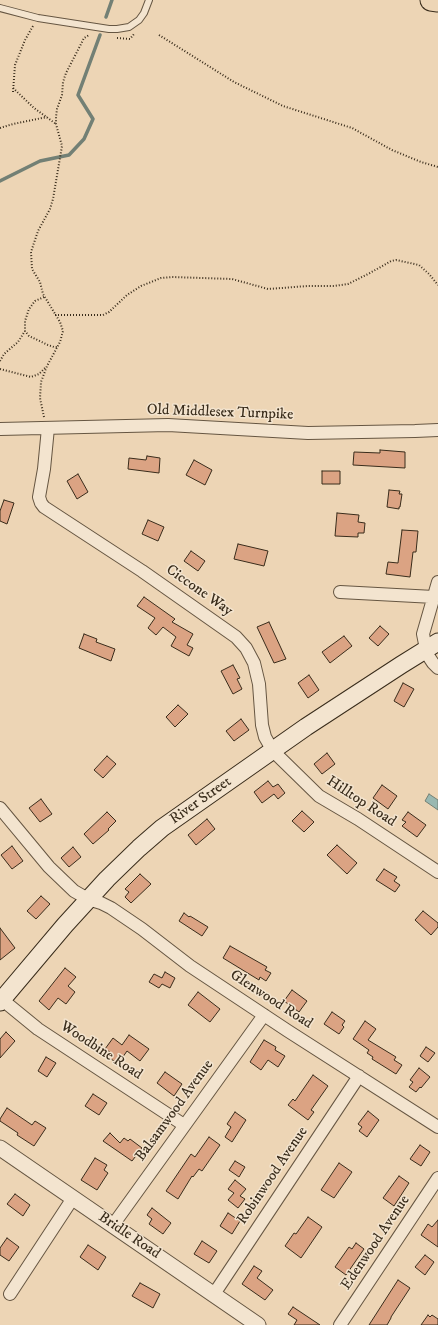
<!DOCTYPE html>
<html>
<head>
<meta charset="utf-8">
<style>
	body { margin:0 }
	canvas { display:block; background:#edd5b5 }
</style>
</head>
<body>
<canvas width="438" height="1325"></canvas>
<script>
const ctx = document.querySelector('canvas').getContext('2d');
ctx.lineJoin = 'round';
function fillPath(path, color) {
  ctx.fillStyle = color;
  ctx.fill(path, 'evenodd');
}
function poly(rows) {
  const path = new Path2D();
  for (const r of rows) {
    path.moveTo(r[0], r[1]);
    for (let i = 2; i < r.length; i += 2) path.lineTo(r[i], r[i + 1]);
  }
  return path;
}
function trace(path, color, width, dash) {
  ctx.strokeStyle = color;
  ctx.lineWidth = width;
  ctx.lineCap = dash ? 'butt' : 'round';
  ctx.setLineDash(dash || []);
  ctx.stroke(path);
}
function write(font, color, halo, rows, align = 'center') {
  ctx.font = font + ' "IM FELL DW Pica",serif';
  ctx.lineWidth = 3;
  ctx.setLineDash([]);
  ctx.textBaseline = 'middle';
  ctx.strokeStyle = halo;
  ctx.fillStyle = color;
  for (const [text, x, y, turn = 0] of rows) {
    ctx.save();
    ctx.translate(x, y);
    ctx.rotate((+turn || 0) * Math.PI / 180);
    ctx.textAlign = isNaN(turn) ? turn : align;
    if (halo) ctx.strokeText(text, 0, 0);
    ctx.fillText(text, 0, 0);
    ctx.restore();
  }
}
const water = poly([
	[429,794,438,800,438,810,425,801,429,794]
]);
const stream = poly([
	[106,17,112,0],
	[0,181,40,161,69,155,84,139,93,119,78,95,100,35]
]);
const building = poly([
	[380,450,405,452,405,468,353,465,354,452,380,453,380,450],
	[147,456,160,458,159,473,128,469,129,458,146,460,147,456],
	[194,460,212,470,205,485,186,475,194,460],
	[322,471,340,471,340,484,322,484,322,471],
	[78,474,88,492,77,499,67,481,78,474],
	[389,490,400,491,399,494,402,494,400,507,399,507,399,509,387,507,389,490],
	[4,500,14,503,7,524,0,521,0,511,4,500],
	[337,513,359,515,358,522,365,523,364,533,358,533,358,537,335,536,337,513],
	[148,520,164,527,158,541,142,534,148,520],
	[402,530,418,531,416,552,413,552,410,577,386,574,388,562,398,563,402,530],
	[238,544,268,551,264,566,234,559,238,544],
	[191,551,205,561,198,571,184,561,191,551],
	[144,597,175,619,172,622,193,634,187,645,193,648,189,656,171,646,176,637,163,627,156,635,148,628,155,618,137,606,144,597],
	[269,622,286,659,274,663,257,627,269,622],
	[380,626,389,634,378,646,369,638,380,626],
	[84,634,97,639,96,642,115,649,111,661,79,648,84,634],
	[344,636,352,646,330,663,322,652,344,636],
	[233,665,240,678,237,679,242,689,233,694,221,671,233,665],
	[309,675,319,690,308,698,298,683,309,675],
	[403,683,414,689,404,707,394,701,403,683],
	[178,705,188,714,175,727,166,717,178,705],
	[241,719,249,730,234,741,226,731,241,719],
	[327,753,335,764,322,774,314,764,327,753],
	[107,756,116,764,103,778,94,770,107,756],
	[268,781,273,787,278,784,285,793,278,799,274,794,262,803,254,792,268,781],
	[382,785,397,796,388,809,373,798,382,785],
	[41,799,52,814,40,822,29,808,41,799],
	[302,811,314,822,304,832,292,821,302,811],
	[107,812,116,821,108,829,109,830,93,844,84,834,107,812],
	[408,812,426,825,417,837,402,826,406,822,402,820,408,812],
	[207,819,215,829,196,845,188,835,207,819],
	[337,845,357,863,347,874,327,855,337,845],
	[12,846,23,861,12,869,1,855,12,846],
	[73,847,81,857,69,867,61,858,73,847],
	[384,869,397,877,394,881,400,885,395,892,376,880,384,869],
	[140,874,151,884,131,903,125,897,129,892,125,889,140,874],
	[41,896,50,904,36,919,27,911,41,896],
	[423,911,438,923,438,927,431,935,415,920,423,911],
	[184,913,189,917,190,916,208,927,202,936,179,921,184,913],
	[0,928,15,948,0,960,0,928],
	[230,946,267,967,265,970,271,973,266,981,260,977,259,980,223,958,230,946],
	[65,968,76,977,68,986,75,992,66,1004,58,998,49,1010,39,1001,65,968],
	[165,972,175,978,170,988,162,984,159,988,149,982,154,974,162,978,165,972],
	[292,990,307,1001,299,1012,284,1001,292,990],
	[198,992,220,1009,210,1022,188,1005,198,992],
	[332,1012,345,1021,342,1025,344,1027,339,1034,324,1024,332,1012],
	[365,1021,376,1029,368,1040,396,1057,394,1060,402,1065,396,1074,372,1059,373,1057,367,1053,369,1050,353,1039,365,1021],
	[6,1032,15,1041,0,1058,0,1039,6,1032],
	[129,1035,149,1049,140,1061,127,1051,118,1064,107,1056,110,1052,105,1049,113,1038,122,1045,129,1035],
	[264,1040,276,1047,275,1050,285,1056,278,1067,268,1060,261,1070,250,1062,264,1040],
	[426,1047,435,1053,428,1062,420,1056,426,1047],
	[46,1057,56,1063,47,1077,38,1071,46,1057],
	[419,1068,430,1077,421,1088,420,1087,416,1092,409,1087,413,1082,410,1080,419,1068],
	[165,1072,182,1084,174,1096,157,1083,165,1072],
	[313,1075,328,1086,311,1110,314,1112,308,1120,288,1105,293,1099,295,1101,313,1075],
	[93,1094,107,1103,99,1115,85,1106,93,1094],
	[7,1108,32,1125,35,1121,46,1128,34,1146,17,1135,18,1133,0,1121,0,1119,7,1108],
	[368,1111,379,1120,367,1137,359,1131,362,1127,358,1124,368,1111],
	[235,1112,246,1120,232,1142,225,1137,231,1127,227,1124,235,1112],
	[110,1133,120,1143,124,1138,128,1141,130,1139,142,1148,132,1161,103,1141,110,1133],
	[209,1137,220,1145,202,1171,199,1169,193,1177,192,1176,178,1199,166,1191,191,1154,195,1157,209,1137],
	[420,1145,430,1152,421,1166,410,1159,420,1145],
	[95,1158,107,1165,104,1170,108,1173,97,1190,81,1180,95,1158],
	[235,1161,245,1167,239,1177,229,1170,235,1161],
	[339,1163,352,1172,334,1198,321,1190,339,1163],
	[399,1176,409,1183,394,1206,383,1198,399,1176],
	[235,1180,246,1189,240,1196,245,1199,238,1208,228,1200,234,1193,228,1189,235,1180],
	[15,1194,30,1205,23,1216,7,1204,15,1194],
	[152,1208,171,1223,163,1234,149,1224,152,1219,147,1215,152,1208],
	[228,1213,240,1221,232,1234,220,1226,228,1213],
	[308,1217,322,1227,301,1258,285,1246,294,1233,296,1234,308,1217],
	[438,1220,438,1247,421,1235,428,1224,432,1227,438,1220],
	[7,1238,19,1247,9,1261,0,1255,0,1248,7,1238],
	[202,1241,217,1251,209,1263,194,1254,202,1241],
	[356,1243,364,1249,346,1275,335,1267,349,1247,352,1249,356,1243],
	[88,1245,106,1257,98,1270,80,1257,88,1245],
	[425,1255,434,1262,425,1275,415,1267,425,1255],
	[254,1266,262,1271,257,1278,273,1290,265,1300,242,1284,254,1266],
	[398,1280,410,1288,391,1317,391,1318,387,1325,369,1325,398,1280],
	[140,1283,160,1294,153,1308,132,1296,140,1283],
	[293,1307,320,1325,294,1325,297,1320,288,1314,293,1307],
	[428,1315,430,1317,432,1315,438,1319,438,1325,421,1325,428,1315]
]);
const path = poly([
	[159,35,234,82,283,106,352,128,392,150,421,162,438,167],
	[117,38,130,39,134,34],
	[13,88,34,108,56,124],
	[13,92,15,65,25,40,33,26],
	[0,128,13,124,47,117],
	[44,297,35,301,29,309,25,321,25,331,29,336,48,345,54,347,58,347],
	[55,315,103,315,109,312,127,295,141,286,161,278,172,277,232,279,268,289,308,286,334,286,348,284,370,273,391,261,396,260,419,265,429,274,438,285],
	[0,361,4,354,18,342,25,331],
	[0,369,31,377,39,374,46,367],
	[44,417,40,398,41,382,47,366,60,342,63,331,60,322,43,294,40,282,32,269,31,252,38,231,50,209,53,199,62,146,56,124,56,117,57,109,62,95,63,82,66,73,80,46,84,38,89,35]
]);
const service = poly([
	[0,8,38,18,109,29,117,29,129,27,139,20,144,13,149,0]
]);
const minor = poly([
	[48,428,44,469,39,497,41,503,44,507,142,571,236,637,246,648,254,663,259,684,262,725,265,737,273,751,319,796,358,819,438,872],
	[0,429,168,425,308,433,415,431,438,430],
	[438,582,423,634,427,654,433,663,438,668],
	[340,592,434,597],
	[0,808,49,867,74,891,88,899,101,903,111,908,142,929,190,966,288,1031,438,1127],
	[0,998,38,1029,184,1125],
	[113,1225,264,1015],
	[10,1294,73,1198],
	[214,1294,359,1076],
	[340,1325,438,1178]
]);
const tertiary = poly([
	[0,1148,258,1325]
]);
const secondary = poly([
	[0,1002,65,925,107,879,139,848,162,828,306,727,401,665,438,642]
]);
const motorway = poly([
	[431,0,438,1]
]);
const streetNames = [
	["Old Middlesex Turnpike",220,413,2],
	["Ciccone Way",199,591,35],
	["River Street",201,801,-35],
	["Hilltop Road",361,802,33],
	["Glenwood Road",271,1000,33],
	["Woodbine Road",101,1051,33],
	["Balsamwood Avenue",175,1111,-54],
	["Robinwood Avenue",273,1176,-56],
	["Bridle Road",129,1236,34],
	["Edenwood Avenue",376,1243,-56]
];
fillPath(water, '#99b8b1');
trace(water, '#738075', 1);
trace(stream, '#738075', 3.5);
fillPath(building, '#dba383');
trace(building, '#392c1b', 1);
trace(service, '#665642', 8);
trace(minor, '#665642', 14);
trace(tertiary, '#665642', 17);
trace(secondary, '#392c1b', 19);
trace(motorway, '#392c1b', 23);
trace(path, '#392c1b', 2, [1, 2]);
trace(service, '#f3e4cf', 6);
trace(minor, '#f3e4cf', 12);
trace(tertiary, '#f3e4cf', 15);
trace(secondary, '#f3e4cf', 17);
trace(motorway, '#edd5b5', 21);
write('15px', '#392c1b', '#f3e4cf', streetNames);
</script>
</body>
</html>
